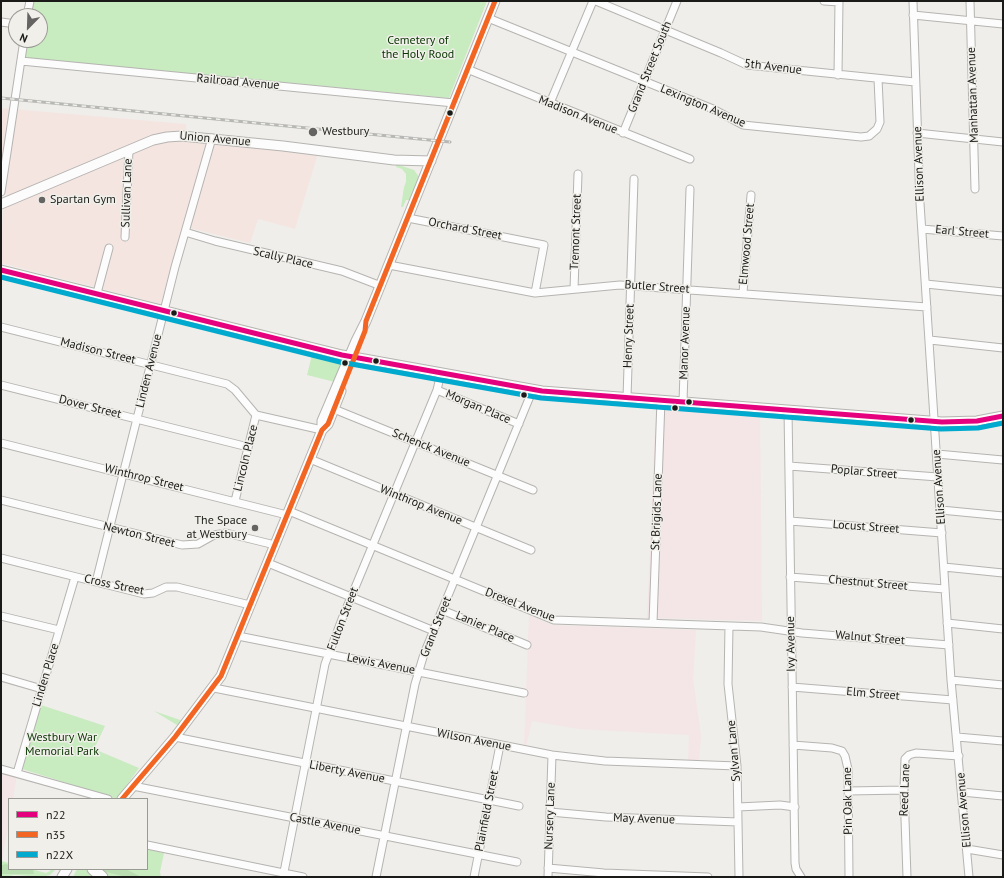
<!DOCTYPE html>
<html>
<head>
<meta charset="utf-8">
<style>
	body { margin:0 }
	#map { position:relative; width:1004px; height:878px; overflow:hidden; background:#efeeea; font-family:"PT Sans",sans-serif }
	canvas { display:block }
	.frame { position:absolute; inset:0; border:2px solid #1a1a18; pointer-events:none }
	.legend { position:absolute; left:8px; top:798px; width:140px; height:72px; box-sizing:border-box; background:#f0efe9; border:1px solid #9a9a95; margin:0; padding:5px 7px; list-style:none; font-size:12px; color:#1a1a18 }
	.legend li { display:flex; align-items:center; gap:8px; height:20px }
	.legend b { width:20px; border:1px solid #9a9a95 }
	.north { position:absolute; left:8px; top:8px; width:40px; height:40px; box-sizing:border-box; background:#f0efe9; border:1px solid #9a9a95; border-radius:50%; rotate:203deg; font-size:11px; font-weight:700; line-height:16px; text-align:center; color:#1a1a18 }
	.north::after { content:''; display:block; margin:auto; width:14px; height:18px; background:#656462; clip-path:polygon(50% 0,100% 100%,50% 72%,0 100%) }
</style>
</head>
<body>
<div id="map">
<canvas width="1004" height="878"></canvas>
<div class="frame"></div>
<ul class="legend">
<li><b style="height:5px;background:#e5007d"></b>n22</li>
<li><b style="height:5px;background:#f26522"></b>n35</li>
<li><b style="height:5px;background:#00a9ce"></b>n22X</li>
</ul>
<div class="north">N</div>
</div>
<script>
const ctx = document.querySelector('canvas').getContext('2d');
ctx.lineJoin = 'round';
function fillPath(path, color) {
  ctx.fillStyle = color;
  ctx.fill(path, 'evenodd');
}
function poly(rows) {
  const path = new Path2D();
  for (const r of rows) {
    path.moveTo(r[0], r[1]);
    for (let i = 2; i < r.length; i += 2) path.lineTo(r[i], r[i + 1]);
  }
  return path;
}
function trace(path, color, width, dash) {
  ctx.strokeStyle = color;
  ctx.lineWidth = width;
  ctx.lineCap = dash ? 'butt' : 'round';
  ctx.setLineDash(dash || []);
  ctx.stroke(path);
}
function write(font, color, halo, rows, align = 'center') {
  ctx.font = font + ' "PT Sans",sans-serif';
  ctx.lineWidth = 3;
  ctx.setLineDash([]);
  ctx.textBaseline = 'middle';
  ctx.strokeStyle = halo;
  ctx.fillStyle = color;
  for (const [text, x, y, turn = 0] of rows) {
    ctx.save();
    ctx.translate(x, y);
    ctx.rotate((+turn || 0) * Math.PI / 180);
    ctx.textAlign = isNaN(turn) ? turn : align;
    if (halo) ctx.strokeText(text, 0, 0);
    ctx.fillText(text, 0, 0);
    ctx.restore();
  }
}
const industrial = poly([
	[1,108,186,124,187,134,320,147,295,229,258,219,250,243,182,226,161,304,1,263,3,203,12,199,5,194,2,186,5,161,1,161]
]);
const education = poly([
	[656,405,760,412,762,621,647,618],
	[529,615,552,625,696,630,693,679,701,736,699,762,688,762,689,735,578,729,532,721,526,746,524,745],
	[1,769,17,773,13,799,9,799,9,821,1,865]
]);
const green = poly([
	[34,1,487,1,449,98,26,58,24,55,27,40,40,40,40,16,31,16],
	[396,164,414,170,419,177,411,200,406,200,403,207,401,207,404,187,406,182,406,174,402,169,396,167],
	[312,355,343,362,335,382,307,375],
	[41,705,105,726,94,749,139,768,117,799,22,769],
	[154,711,186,722,182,728],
	[147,849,164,853,160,872,161,877,107,877,96,869,147,869],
	[1,861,9,863,9,869,31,869,46,873,50,871,51,869,56,869,50,875,41,877,15,875,1,877],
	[77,869,90,869,95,877,73,877]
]);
const forest = poly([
	[5,864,9,865,9,869,27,869,33,870,34,874,1,874,1,866],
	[102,869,126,869,141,877,126,877,106,872]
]);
const minor = poly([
	[596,1,721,53,747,65,915,82],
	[824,1,839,2],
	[913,1,920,203,951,680,969,877],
	[970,1,975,189],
	[913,15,1003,24],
	[27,16,30,1],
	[488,18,713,109,743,125,861,137,869,136,877,129,880,122,878,79],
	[1,22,16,24],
	[21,61,454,103],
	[467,69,690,159],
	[838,75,839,1],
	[550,103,593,1],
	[623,133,677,1],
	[917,133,1003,142],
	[1,192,24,40],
	[408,218,544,245,535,293],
	[922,229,1003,236],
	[185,232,215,241,342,271,381,286],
	[125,237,129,150],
	[389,265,535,293,620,285,927,307],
	[926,284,1003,292],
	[574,289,578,174],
	[97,293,109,248],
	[743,293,751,195],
	[1,327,227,384,235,390,256,415,322,430],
	[930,340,1003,348],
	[1,385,248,447],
	[437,390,519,424],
	[627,398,634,179],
	[683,402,690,189],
	[329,407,533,490],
	[788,410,795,863,796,869,801,877],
	[1,443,287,515],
	[937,454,1003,460],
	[310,459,531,550],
	[789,466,938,477],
	[1,500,182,545,198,544,214,535,226,533,275,545],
	[235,501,256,415],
	[941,510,1003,516],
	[289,511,554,620,761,627,802,633,949,645],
	[790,521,942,533],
	[1,558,144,594,153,593,166,587,177,587,250,605],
	[268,563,434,631],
	[944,567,1003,573],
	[790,577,945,589],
	[96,582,175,267,212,138],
	[442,610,527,645],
	[1,616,59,630],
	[653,623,661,400],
	[947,623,1003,629],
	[729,626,728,684,737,766,739,877],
	[238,636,524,693],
	[1,677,42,689],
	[951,680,1003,685],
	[792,687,953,700],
	[214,688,552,755,605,761,737,766],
	[175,737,519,806],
	[957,737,1003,741],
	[793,745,832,748,842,751,845,756,848,769,849,877],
	[1,769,108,799],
	[17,773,75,577],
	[133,786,517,862],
	[848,791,904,790],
	[962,792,1003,796],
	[738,807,780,805,795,807],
	[550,812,606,817,738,822],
	[147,845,303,877],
	[967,849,1003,855],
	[548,868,604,873,708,877],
	[283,877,325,664,342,619,437,390,441,373],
	[376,877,415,684,424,654,533,389],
	[474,877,500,745],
	[548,877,552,755],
	[907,877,904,790,905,759,909,755,916,753,959,756]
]);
const major = poly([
	[1,204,153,140,167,137,182,136,283,146,394,160,431,161],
	[1,270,342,355,542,391,942,422,977,421,1003,416],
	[323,429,328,424,341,391],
	[122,799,175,737,221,676,322,430,322,421,328,407,356,341,366,321,495,1],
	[62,877,67,869]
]);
const highway = poly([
	[93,869,102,877]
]);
const rail = poly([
	[1,98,450,142]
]);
const bus1 = poly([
	[1,270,342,355,542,391,942,422,977,421,1003,416]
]);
const bus2 = poly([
	[122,799,175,737,221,676,322,430,328,424,365,331,366,321,495,1]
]);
const bus3 = poly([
	[1,277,340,362,541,398,941,429,978,428,1003,423]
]);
const markers = [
	[450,113,3.5,"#1a1a18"],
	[313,132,5,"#656462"],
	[42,200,4,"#656462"],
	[174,313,3.5,"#1a1a18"],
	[376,361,3.5,"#1a1a18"],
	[345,363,3.5,"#1a1a18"],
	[524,395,3.5,"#1a1a18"],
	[689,402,3.5,"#1a1a18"],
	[675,408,3.5,"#1a1a18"],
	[911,420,3.5,"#1a1a18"],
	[255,528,4,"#656462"]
];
const parkNames = [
	["Cemetery of",418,41],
	["the Holy Rood",418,55],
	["Westbury War",62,738],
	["Memorial Park",62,752]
];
const streetNames = [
	["Grand Street South",650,67,-68],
	["5th Avenue",773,67,7],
	["Railroad Avenue",238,82,5],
	["Manhattan Avenue",973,95,-92],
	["Lexington Avenue",703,106,23],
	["Madison Avenue",578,115,22],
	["Union Avenue",215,139,5],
	["Ellison Avenue",919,164,-92],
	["Sullivan Lane",127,193,-88],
	["Orchard Street",465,229,11],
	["Tremont Street",576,232,-88],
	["Earl Street",962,232,5],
	["Elmwood Street",747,244,-85],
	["Scally Place",283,258,13],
	["Butler Street",657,287,4],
	["Henry Street",629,336,-88],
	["Manor Avenue",685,343,-88],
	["Madison Street",98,351,14],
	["Linden Avenue",149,371,-76],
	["Dover Street",90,407,14],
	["Morgan Place",478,407,23],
	["Schenck Avenue",431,448,22],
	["Lincoln Place",246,458,-76],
	["Poplar Street",864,472,5],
	["Winthrop Street",144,478,14],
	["Ellison Avenue",939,487,-94],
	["Winthrop Avenue",421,505,22],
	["St Brigids Lane",657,512,-88],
	["Locust Street",866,527,4],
	["Newton Street",139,535,14],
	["Chestnut Street",868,583,5],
	["Cross Street",114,585,12],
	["Drexel Avenue",520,605,21],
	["Fulton Street",343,619,-69],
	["Grand Street",436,627,-68],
	["Lanier Place",485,627,23],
	["Walnut Street",870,638,5],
	["Ivy Avenue",791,644,-91],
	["Lewis Avenue",381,664,11],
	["Linden Place",46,675,-73],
	["Elm Street",873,694,5],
	["Wilson Avenue",474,740,11],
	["Sylvan Lane",734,751,-95],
	["Liberty Avenue",347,772,11],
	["Reed Lane",905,790,-88],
	["Pin Oak Lane",848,801,-91],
	["Ellison Avenue",964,810,-95],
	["Plainfield Street",487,811,-79],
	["Nursery Lane",550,816,-88],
	["May Avenue",644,819,2],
	["Castle Avenue",325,824,11]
];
const poiNames = [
	["Westbury",322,132],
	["Spartan Gym",50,200],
	["The Space",247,521,"right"],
	["at Westbury",247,535,"right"]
];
fillPath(industrial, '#f4e5e1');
fillPath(education, '#f4e5e6');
fillPath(green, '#c8ebc0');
fillPath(forest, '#b9dcb1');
trace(minor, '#b5b4b1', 9);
trace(major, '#b5b4b1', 11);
trace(highway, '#b5b4b1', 13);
trace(minor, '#fdfcfc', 7);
trace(major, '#fdfcfc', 9);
trace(highway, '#fdfcfc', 11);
trace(rail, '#b7b7b5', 3);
trace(rail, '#f0efe9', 1.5, [4.5]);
trace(bus1, '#e5007d', 5);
trace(bus2, '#f26522', 5);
trace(bus3, '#00a9ce', 5);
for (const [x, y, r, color] of markers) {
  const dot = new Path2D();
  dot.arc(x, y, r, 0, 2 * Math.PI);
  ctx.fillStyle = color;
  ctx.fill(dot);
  trace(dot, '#f0efe9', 1.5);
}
write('12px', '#083501', '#f0efe9', parkNames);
write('12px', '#1a1a18', '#f0efe9', streetNames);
write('12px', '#1a1a18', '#f0efe9', poiNames, 'left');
</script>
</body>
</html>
